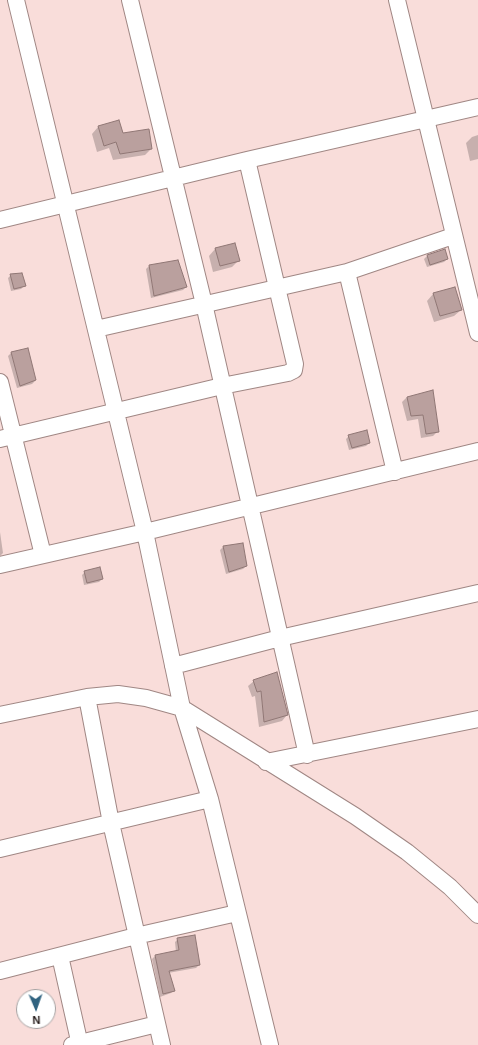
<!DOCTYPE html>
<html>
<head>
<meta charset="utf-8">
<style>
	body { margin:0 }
	#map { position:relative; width:478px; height:1045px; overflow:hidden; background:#f9ddda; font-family:Arial,sans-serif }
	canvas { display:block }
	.north { position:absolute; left:16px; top:989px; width:40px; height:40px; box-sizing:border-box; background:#fff; border:1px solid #a5a1a1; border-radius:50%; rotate:178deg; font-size:11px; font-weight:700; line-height:16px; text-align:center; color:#1f1514 }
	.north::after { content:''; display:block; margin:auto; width:14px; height:18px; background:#306380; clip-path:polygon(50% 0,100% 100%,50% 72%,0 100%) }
</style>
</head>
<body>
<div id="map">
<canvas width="478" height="1045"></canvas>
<div class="north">N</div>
</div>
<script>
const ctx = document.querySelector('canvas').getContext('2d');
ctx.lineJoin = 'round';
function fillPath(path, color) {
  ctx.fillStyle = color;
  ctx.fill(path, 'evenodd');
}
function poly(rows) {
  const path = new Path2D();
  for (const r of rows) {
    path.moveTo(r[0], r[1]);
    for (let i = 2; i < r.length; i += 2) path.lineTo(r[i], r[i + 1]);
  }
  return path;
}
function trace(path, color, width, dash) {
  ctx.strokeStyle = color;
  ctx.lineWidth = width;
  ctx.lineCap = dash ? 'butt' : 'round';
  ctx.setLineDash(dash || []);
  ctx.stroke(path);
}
const shadow = poly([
	[118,121,122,134,151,149,145,155,113,160,109,148,97,152,92,134,98,127],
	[478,135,478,159,470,161,466,143,472,137],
	[215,249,239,260,232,267,213,272,209,256],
	[427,256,447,259,444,262,427,267,424,259],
	[149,266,186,287,183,290,151,298,146,269],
	[11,275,24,286,21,289,11,291,8,278],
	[433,294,461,310,454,316,434,322,427,301],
	[27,349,35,381,32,384,17,388,8,356,11,353],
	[407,397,438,431,433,436,421,438,418,419,407,421,402,402],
	[349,436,369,443,366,446,349,450,346,439],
	[0,532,3,553,0,556],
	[223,547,246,566,243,569,226,574,220,550],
	[85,572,102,579,99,582,84,585,82,575],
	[254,681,287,715,282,721,259,727,255,696,252,697,248,686],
	[178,939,199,965,196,968,168,973,174,990,171,993,160,997,152,959,155,956,176,952,175,942]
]);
const building = poly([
	[119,120,123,133,149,129,152,149,120,154,116,142,104,146,98,126,119,120],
	[235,243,240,261,220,266,215,248,235,243],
	[445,249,448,259,430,265,427,255,445,249],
	[178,260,187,287,154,296,149,265,178,260],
	[22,273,26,286,14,289,10,274,22,273],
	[455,287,462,310,440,316,433,293,455,287],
	[28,348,36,380,20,386,11,352,28,348],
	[433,390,439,432,426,434,423,415,411,416,407,397,433,390],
	[367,430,370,443,352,448,348,435,367,430],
	[243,543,247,566,229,572,223,546,243,543],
	[100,567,103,579,87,583,84,571,100,567],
	[277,672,288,715,264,722,261,691,257,692,253,680,277,672],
	[195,935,200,965,169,971,175,991,163,994,155,955,179,950,177,938,195,935]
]);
const minor = poly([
	[16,0,145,532,182,708,210,799,270,1045],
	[130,0,204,304,307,755],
	[397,0,478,333],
	[0,220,247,160,478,107],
	[347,272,395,472],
	[96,329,347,272,453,236],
	[0,382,43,555],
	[0,439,222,386,288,373,294,370,295,364,247,160],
	[0,565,145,532,478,451],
	[173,666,280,638,478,593],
	[87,697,111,823,162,1045],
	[0,715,87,697,118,694,146,698,182,708,355,816,407,852,450,887,478,915],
	[266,762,478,719],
	[0,849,210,799],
	[60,956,80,1045],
	[0,971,136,936,237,913],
	[72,1045,157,1024]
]);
fillPath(shadow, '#0003');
fillPath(building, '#baa09e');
trace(building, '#907775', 1);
trace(minor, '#a08784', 18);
trace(minor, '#fff', 16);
</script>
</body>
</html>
